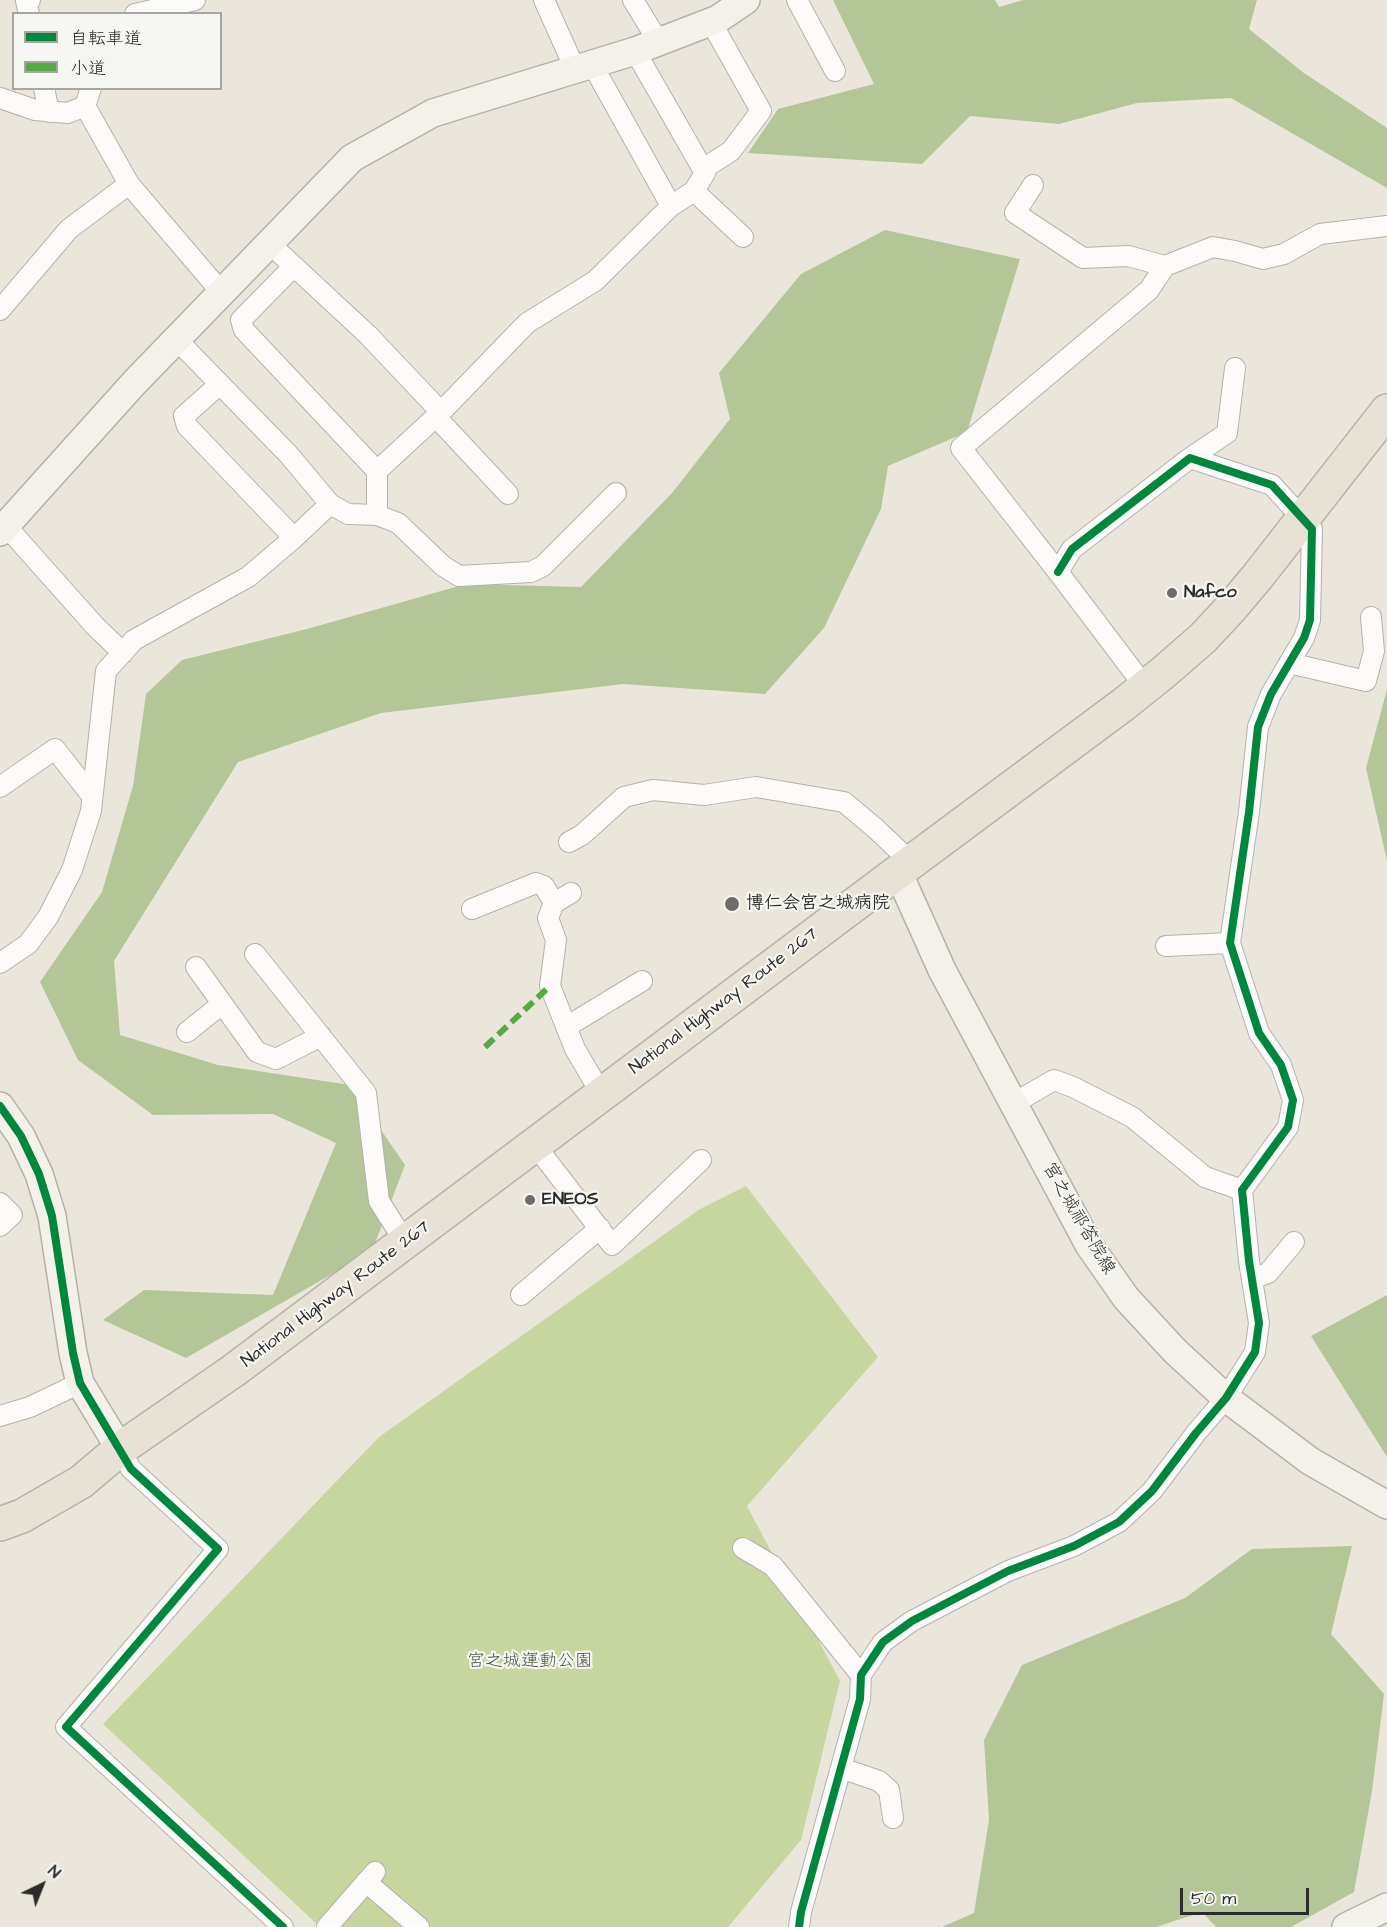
<!DOCTYPE html>
<html>
<head>
<meta charset="utf-8">
<style>
	body { margin:0 }
	#map { position:relative; width:1387px; height:1927px; overflow:hidden; background:#ebe6db; font-family:"Architects Daughter","Klee One",sans-serif }
	canvas { display:block }
	.legend { position:absolute; left:12px; top:12px; width:210px; height:78px; box-sizing:border-box; background:#f6f6f2; border:2px solid #a5a5a2; margin:0; padding:8px 10px; list-style:none; font-size:18px; color:#2b2b2b }
	.legend li { display:flex; align-items:center; gap:12px; height:30px }
	.legend b { width:30px; border:2px solid #a5a5a2 }
	.north { position:absolute; left:12px; top:1855px; width:60px; height:60px; -webkit-text-stroke:4px #f6f6f2; paint-order:stroke; rotate:43deg; font-size:16px; font-weight:700; line-height:24px; text-align:center; color:#2b2b2b }
	.north::after { content:''; display:block; margin:auto; width:21px; height:27px; background:#2b2b2b; clip-path:polygon(50% 0,100% 100%,50% 72%,0 100%) }
	.scale { position:absolute; left:1180px; top:1888px; width:129px; height:27px; box-sizing:border-box; border:3px solid #2b2b2b; border-top:0; padding-left:8px; font-size:18px; line-height:21px; white-space:nowrap; color:#2b2b2b; -webkit-text-stroke:4px #f6f6f2; paint-order:stroke }
</style>
</head>
<body>
<div id="map">
<canvas width="1387" height="1927"></canvas>
<ul class="legend">
<li><b style="height:8px;background:#00873e"></b>自転車道</li>
<li><b style="height:8px;background:#54ab44"></b>小道</li>
</ul>
<div class="north">N</div>
<div class="scale">50 m</div>
</div>
<script>
const ctx = document.querySelector('canvas').getContext('2d');
ctx.lineJoin = 'round';
function fillPath(path, color) {
  ctx.fillStyle = color;
  ctx.fill(path, 'evenodd');
}
function poly(rows) {
  const path = new Path2D();
  for (const r of rows) {
    path.moveTo(r[0], r[1]);
    for (let i = 2; i < r.length; i += 2) path.lineTo(r[i], r[i + 1]);
  }
  return path;
}
function trace(path, color, width, dash) {
  ctx.strokeStyle = color;
  ctx.lineWidth = width;
  ctx.lineCap = dash ? 'butt' : 'round';
  ctx.setLineDash(dash || []);
  ctx.stroke(path);
}
function write(font, color, halo, rows, align = 'center') {
  ctx.font = font + ' "Architects Daughter","Klee One",sans-serif';
  ctx.lineWidth = 4.5;
  ctx.setLineDash([]);
  ctx.textBaseline = 'middle';
  ctx.strokeStyle = halo;
  ctx.fillStyle = color;
  for (const [text, x, y, turn = 0] of rows) {
    ctx.save();
    ctx.translate(x, y);
    ctx.rotate((+turn || 0) * Math.PI / 180);
    ctx.textAlign = isNaN(turn) ? turn : align;
    if (halo) ctx.strokeText(text, 0, 0);
    ctx.fillText(text, 0, 0);
    ctx.restore();
  }
}
const green = poly([
	[746,1186,878,1357,747,1506,840,1681,801,1840,728,1927,320,1927,103,1724,379,1437,700,1209]
]);
const forest = poly([
	[833,0,995,0,999,7,1023,0,1257,0,1249,29,1304,73,1387,128,1387,188,1231,98,1137,103,1059,124,970,116,922,164,748,153,778,109,874,84],
	[885,230,1020,259,967,432,888,466,881,509,824,628,765,694,623,684,381,713,238,762,114,961,120,1035,218,1065,350,1085,405,1165,372,1251,186,1358,103,1320,144,1290,273,1295,336,1143,273,1114,153,1115,78,1060,40,982,102,892,133,786,146,694,182,660,307,629,466,584,581,587,672,493,730,419,719,373,801,274],
	[1387,689,1387,861,1366,768],
	[1387,1295,1387,1457,1311,1336],
	[1352,1546,1331,1634,1384,1694,1372,1791,1354,1892,1291,1927,1216,1927,1202,1912,1156,1927,942,1927,974,1913,989,1820,984,1740,1022,1665,1185,1598,1252,1549]
]);
const street = poly([
	[544,0,575,69],
	[633,0,658,41],
	[797,0,835,71],
	[29,14,26,1,30,0],
	[135,14,195,0],
	[592,64,671,206],
	[44,88,49,112],
	[0,98,35,110,68,113,85,106,91,88],
	[85,106,129,184,222,293],
	[703,169,731,151,761,111,711,22],
	[1033,185,1015,213,1083,258,1128,256,1165,266],
	[694,191,743,237],
	[270,244,368,335,441,412],
	[294,266,241,320,244,330,377,471],
	[0,310,69,229,129,184],
	[177,340,289,455,330,504,348,514,377,515,377,471,441,412,527,323,595,281,671,206,694,191,705,173,635,51],
	[220,384,184,416,187,426,294,538],
	[436,417,508,494],
	[1190,458,1227,433,1235,368],
	[377,515,398,523,443,566,459,576,531,572,543,566,616,493],
	[6,526,95,626,123,653],
	[1289,663,1366,681,1374,651,1371,617],
	[1145,687,1058,572,961,448,1149,290,1165,266,1213,247,1235,251,1263,259,1284,254,1320,234,1387,226],
	[0,787,55,749,92,796],
	[569,842,582,835,624,797,653,790,704,795,756,787,844,802,875,828,911,862],
	[554,903,571,893],
	[472,909,536,883,544,886,554,903,548,918,556,940,550,986,575,1049,602,1095],
	[1166,946,1230,943],
	[255,954,366,1093,379,1201,405,1242],
	[0,963,28,944,48,917,72,870,91,811,106,671,134,640,248,577,294,538,330,504],
	[196,967,257,1052,276,1059,321,1036],
	[566,1027,642,981],
	[187,1032,222,1004],
	[1014,1103,1054,1080,1073,1087,1132,1117,1205,1177,1242,1190],
	[535,1145,612,1245,701,1160],
	[0,1203,12,1215,0,1226],
	[1252,1279,1268,1273,1294,1242],
	[521,1295,600,1228],
	[0,1416,30,1407,80,1383],
	[120,1449,131,1469,218,1549,66,1727,283,1927],
	[743,1548,773,1566,861,1675],
	[841,1768,879,1781,889,1790,893,1818],
	[366,1882,419,1927],
	[327,1927,375,1872],
	[799,1927,801,1912,860,1699,861,1675,883,1642,912,1621,1008,1571,1074,1546,1119,1522,1152,1491,1196,1433,1226,1398,1255,1352,1259,1323,1249,1261,1242,1190,1288,1127,1293,1100,1281,1065,1259,1033,1230,943,1249,812,1258,727,1271,694,1304,638,1310,620,1312,529,1272,485,1190,458,1072,549,1058,572]
]);
const secondary = poly([
	[0,532,135,382,352,158,433,113,635,51,718,19,746,0],
	[898,872,942,970,1089,1245,1126,1298,1175,1351,1226,1398,1310,1461,1387,1505],
	[0,1106,21,1136,39,1174,52,1216,73,1353,80,1383,120,1449],
	[1346,1927,1387,1907]
]);
const highway = poly([
	[0,1524,22,1516,81,1482,120,1449,233,1371,898,872,1124,704,1164,672,1203,638,1232,607,1258,576,1387,411]
]);
const quiet = poly([
	[485,1047,550,986]
]);
const cycleway = poly([
	[0,1106,21,1136,39,1174,52,1216,73,1353,80,1383,131,1469,218,1549,66,1727,283,1927],
	[799,1927,801,1912,860,1699,861,1675,883,1642,912,1621,1008,1571,1074,1546,1119,1522,1152,1491,1196,1433,1226,1398,1255,1352,1259,1323,1249,1261,1242,1190,1288,1127,1293,1100,1281,1065,1259,1033,1230,943,1249,812,1258,727,1271,694,1304,638,1310,620,1312,529,1272,485,1190,458,1072,549,1058,572]
]);
const markers = [
	[1172,593,6,"#6e6c69"],
	[732,904,8,"#6e6c69"],
	[530,1200,6,"#6e6c69"]
];
const poiNames = [
	["Nafco",1184,593],
	["博仁会宮之城病院",746,904],
	["ENEOS",542,1200]
];
const streetNames = [
	["National Highway Route 267",724,1002,-37],
	["宮之城祁答院線",1078,1219,60],
	["National Highway Route 267",336,1295,-37]
];
const parkNames = [
	["宮之城運動公園",530,1662]
];
fillPath(green, '#c7d59f');
fillPath(forest, '#b4c698');
trace(street, '#b5b2ac', 22);
trace(secondary, '#b5b2ac', 30);
trace(highway, '#b5b2ac', 36);
trace(street, '#fcfbfa', 20);
trace(secondary, '#f4f1eb', 27);
trace(highway, '#e7e2d5', 33);
trace(quiet, '#54ab44', 6, [12, 6]);
trace(cycleway, '#00873e', 8);
for (const [x, y, r, color] of markers) {
  const dot = new Path2D();
  dot.arc(x, y, r, 0, 2 * Math.PI);
  ctx.fillStyle = color;
  ctx.fill(dot);
  trace(dot, '#f6f6f2', 2);
}
write('bold 18px', '#2b2b2b', '#f6f6f2', poiNames, 'left');
write('18px', '#2b2b2b', '#f6f6f2', streetNames);
write('18px', '#515a3f', '#f6f6f2', parkNames);
</script>
</body>
</html>
